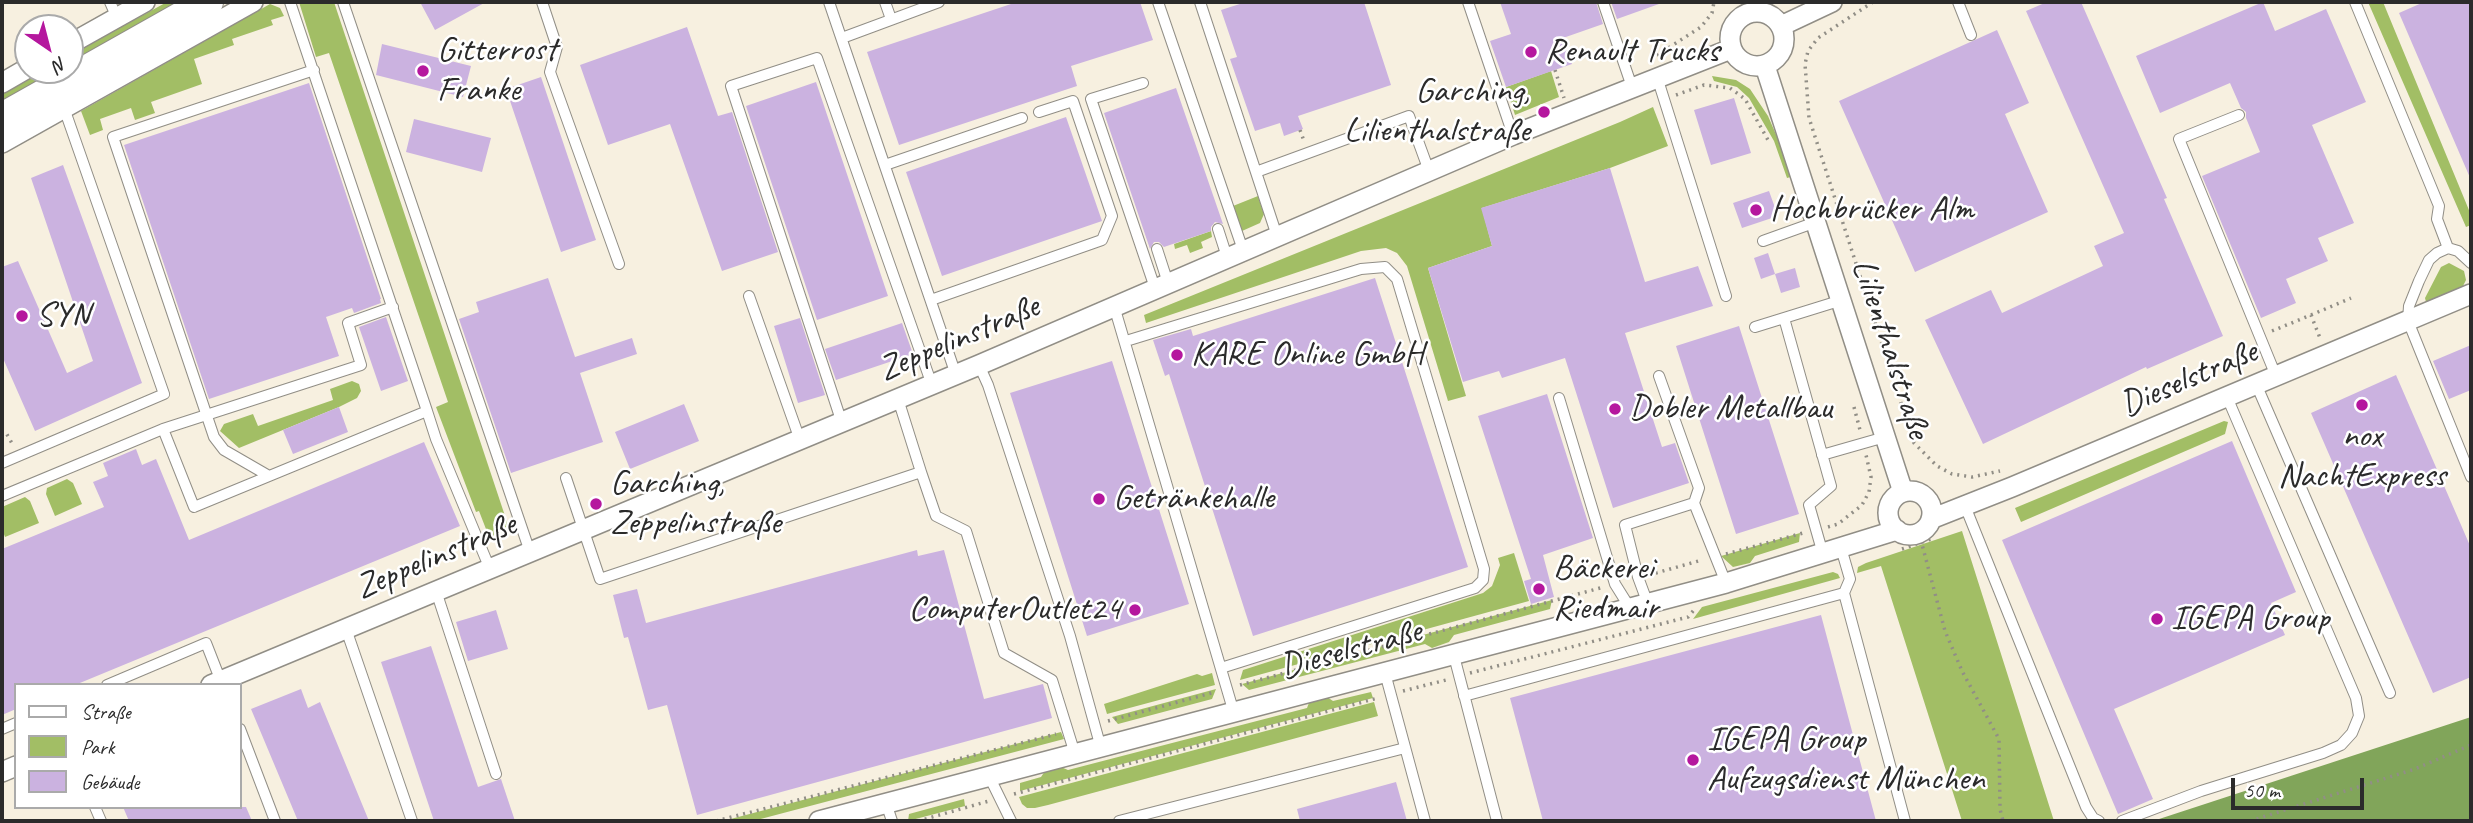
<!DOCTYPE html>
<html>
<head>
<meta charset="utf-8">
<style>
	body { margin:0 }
	#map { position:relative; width:2473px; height:823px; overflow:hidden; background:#f7f0e0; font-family:Caveat,sans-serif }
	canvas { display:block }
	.frame { position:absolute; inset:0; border:4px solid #2b2b2b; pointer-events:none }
	.legend { position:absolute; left:14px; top:683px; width:228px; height:126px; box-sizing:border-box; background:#fff; border:2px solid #aaa; margin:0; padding:9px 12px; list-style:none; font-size:21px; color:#2b2b2b }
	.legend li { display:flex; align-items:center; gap:14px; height:35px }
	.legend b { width:35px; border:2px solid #aaa }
	.north { position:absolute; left:14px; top:14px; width:70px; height:70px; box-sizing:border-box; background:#fff; border:2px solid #aaa; border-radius:50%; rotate:145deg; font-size:19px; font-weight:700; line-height:28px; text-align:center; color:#2b2b2b }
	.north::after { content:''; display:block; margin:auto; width:24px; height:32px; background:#b5179e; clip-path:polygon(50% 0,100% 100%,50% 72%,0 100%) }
	.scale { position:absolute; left:2231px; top:778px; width:133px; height:32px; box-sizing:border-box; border:4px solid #2b2b2b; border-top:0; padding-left:9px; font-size:21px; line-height:24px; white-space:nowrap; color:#2b2b2b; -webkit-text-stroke:5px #fff; paint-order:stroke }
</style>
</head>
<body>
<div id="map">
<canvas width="2473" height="823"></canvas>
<div class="frame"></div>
<ul class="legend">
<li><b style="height:9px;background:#fff"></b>Straße</li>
<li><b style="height:19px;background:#a2be65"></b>Park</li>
<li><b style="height:19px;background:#cbb2e0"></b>Gebäude</li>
</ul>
<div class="north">N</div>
<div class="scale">50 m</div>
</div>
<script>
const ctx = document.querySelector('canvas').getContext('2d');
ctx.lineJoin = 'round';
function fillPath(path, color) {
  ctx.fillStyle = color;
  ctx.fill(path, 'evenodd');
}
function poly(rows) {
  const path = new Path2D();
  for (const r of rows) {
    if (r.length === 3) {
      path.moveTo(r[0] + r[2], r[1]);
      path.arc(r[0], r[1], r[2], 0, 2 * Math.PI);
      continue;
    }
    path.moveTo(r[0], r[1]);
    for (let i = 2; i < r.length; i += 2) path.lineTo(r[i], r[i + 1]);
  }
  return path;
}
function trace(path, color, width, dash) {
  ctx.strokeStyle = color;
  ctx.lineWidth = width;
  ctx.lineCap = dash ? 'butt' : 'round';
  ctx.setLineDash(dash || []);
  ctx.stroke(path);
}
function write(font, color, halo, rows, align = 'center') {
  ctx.font = font + ' Caveat,sans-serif';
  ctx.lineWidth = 5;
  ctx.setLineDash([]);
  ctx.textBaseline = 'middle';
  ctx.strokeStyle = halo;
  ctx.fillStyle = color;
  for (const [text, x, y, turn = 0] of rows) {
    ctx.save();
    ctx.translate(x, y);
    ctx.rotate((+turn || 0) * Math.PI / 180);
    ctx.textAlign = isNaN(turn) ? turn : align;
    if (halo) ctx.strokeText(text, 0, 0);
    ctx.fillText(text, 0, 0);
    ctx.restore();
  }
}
const green = poly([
	[167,2,182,2,70,64,70,55],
	[299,2,334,2,511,534,491,542,479,511,476,512,436,407,448,402,329,53,316,57],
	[2368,2,2383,2,2471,215,2471,225,2466,227],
	[270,4,280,8,284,16,271,20,273,25,232,39,234,45,194,59,202,84,151,102,155,113,135,120,131,108,100,119,103,130,90,135,81,111],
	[43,70,60,70,2,103,2,93],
	[1551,71,1559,97,1515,115,1506,87],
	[1712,76,1736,80,1750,89,1768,116,1794,176,1787,178,1774,141,1749,98,1737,87,1714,81],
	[1653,107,1668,146,1610,168,1482,208,1492,246,1428,268,1466,396,1448,401,1407,266,1397,253,1386,248,1361,251,1146,323,1144,315,1620,122],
	[1258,196,1264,214,1260,223,1242,231,1233,206],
	[1211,231,1212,237,1201,242,1203,248,1190,253,1187,245,1175,249,1174,244],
	[2449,263,2464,271,2466,280,2461,290,2432,302,2426,302,2425,298,2441,267],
	[352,381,359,384,361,391,357,398,339,407,239,448,220,431,224,424,253,414,258,426,333,400,330,389],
	[2224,421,2228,422,2225,434,2021,522,2015,508],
	[67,479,73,483,82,504,55,516,46,494,47,488],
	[25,497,30,501,39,523,5,537,2,529,2,507],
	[1962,531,2054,821,1962,821,1881,566,1857,573,1858,567,1866,563],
	[1800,533,1799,542,1755,556,1750,563,1733,567,1721,556],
	[1514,553,1529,601,1240,680,1243,670,1483,593,1492,586,1500,565,1498,558],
	[1833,572,1838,574,1840,578,1693,619,1702,607],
	[1552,600,1550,609,1454,635,1449,642,1432,648,1425,644,1249,690,1242,684],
	[1212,673,1215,685,1107,714,1104,704,1197,674,1202,676],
	[1216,689,1212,699,1118,724,1112,717],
	[1371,692,1373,698,1020,791,1020,783,1041,777,1045,771,1061,767,1068,770,1307,708,1310,700,1327,697,1333,701],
	[1374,702,1378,716,1048,805,1035,808,1027,808,1022,804,1019,797],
	[1061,732,1064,739,753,821,723,821],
	[964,799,965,806,908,821,909,814]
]);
const forest = poly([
	[2471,717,2471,821,2153,821]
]);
const building = poly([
	[420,2,486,2,435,30],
	[1017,2,1140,2,1153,40,1071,66,1077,86,899,145,867,52],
	[1246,2,1364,2,1391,85,1298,116,1303,129,1284,136,1280,123,1255,131,1230,59,1237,57,1221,10],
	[1500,2,1596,2,1603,24,1563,38,1572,64,1506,87,1490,41,1511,34],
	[1611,2,1659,2,1659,4,1617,19],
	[2047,2,2081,2,2167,198,2164,199,2223,336,2147,369,2146,367,1983,444,1925,320,1991,290,2002,313,2103,266,2094,246,2124,233,2026,11],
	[2263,2,2275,31,2326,9,2366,102,2312,125,2354,223,2318,238,2328,261,2286,279,2296,303,2261,318,2202,176,2260,152,2246,118,2246,112,2241,108,2230,83,2160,113,2136,56],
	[2424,2,2471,2,2471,180,2399,13],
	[687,27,718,116,732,112,778,252,722,271,670,124,608,145,580,65],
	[1997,30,2029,103,2005,114,2048,212,1915,272,1839,101],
	[382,44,471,66,463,97,376,75],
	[541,77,596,240,561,252,506,89],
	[816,82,888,296,817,320,746,106],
	[309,83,381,299,380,299,381,303,354,313,352,308,326,317,339,356,209,399,124,145],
	[1176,88,1223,224,1215,222,1211,227,1211,231,1164,247,1159,242,1154,242,1150,249,1104,113],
	[1734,98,1751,153,1711,165,1694,110],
	[1066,117,1102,221,942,276,906,172],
	[414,119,491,138,482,172,406,152],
	[63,165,142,383,35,431,2,356,2,267,18,261,67,373,93,361,31,178],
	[1610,168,1645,282,1698,266,1713,306,1625,333,1662,447,1675,443,1689,483,1613,508,1565,358,1502,378,1499,371,1463,382,1428,268,1492,246,1481,208],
	[1769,191,1778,216,1742,228,1733,203],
	[1768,253,1775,274,1761,279,1754,258],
	[1795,268,1800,287,1781,293,1775,274],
	[548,278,575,357,632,338,637,354,580,373,603,442,511,473,459,319,479,312,476,302],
	[1375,278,1468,567,1253,636,1169,374,1165,376,1153,340,1191,329,1193,336],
	[386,317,408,381,381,391,359,327],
	[800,318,825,395,798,403,774,326],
	[902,323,913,354,836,380,825,349],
	[1739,326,1799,514,1736,534,1676,346],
	[2471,345,2471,390,2449,399,2433,361],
	[1112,361,1189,604,1087,636,1010,393],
	[2396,375,2471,548,2471,677,2433,693,2311,413],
	[1547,394,1593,538,1543,555,1554,597,1531,604,1524,581,1531,579,1478,416],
	[684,404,699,441,630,469,615,432],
	[339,407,348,432,293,454,283,430],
	[2232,441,2296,592,2271,603,2285,635,2114,709,2153,799,2118,814,2002,540],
	[424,442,460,526,75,685,16,685,16,709,2,715,2,549,104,507,93,482,108,476,103,463,136,449,142,465,156,459,189,540],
	[917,550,918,556,944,550,984,699,1043,684,1052,718,697,815,667,705,648,710,628,637,624,638,613,595,637,589,646,623],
	[496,610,508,649,468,661,456,622],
	[1821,615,1876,821,1543,821,1510,698],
	[431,646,478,787,501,779,515,821,434,821,381,662],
	[301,689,308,708,320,702,369,821,298,821,251,709],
	[1396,782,1407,821,1300,821,1297,809],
	[123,807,246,807,252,821,129,821]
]);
const path = poly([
	[1873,2,1818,38,1808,51,1805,64,1809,118,1914,443,1937,466,1952,474,1972,477,2000,471],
	[1651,59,1701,27,1712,13,1714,2],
	[1555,70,1564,98],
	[1676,95,1704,85,1730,88,1745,99,1768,140],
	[1300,130,1304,141],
	[2311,315,2351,298],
	[2272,331,2311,315,2320,338],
	[1854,407,1860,430],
	[2,431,5,431,13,445],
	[1828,527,1838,524,1862,505,1869,492,1871,477,1866,455],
	[1919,533,1945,631,1962,671,1999,739,2000,809,2003,821],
	[1902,549,1934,538],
	[1726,554,1803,533],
	[1649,575,1702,560],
	[1470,673,1688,617,1694,610],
	[1240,685,1604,587],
	[1403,691,1446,680],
	[1108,721,1215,692],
	[1014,794,1378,698],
	[716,821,1056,734],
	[918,821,989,801],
	[2250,821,2415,769,2471,745]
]);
const service = poly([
	[110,2,117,18],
	[343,2,530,552],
	[542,2,557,47,550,72,619,264],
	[829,2,956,375],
	[885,2,891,19],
	[1158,2,1243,250],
	[1200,2,1277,236],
	[1468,2,1513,135],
	[1603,2,1632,87],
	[1958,2,1971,35],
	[2355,2,2439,206,2437,219,2448,248],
	[842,38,939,2],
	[1657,77,1726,296],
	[1143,83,1091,99,1155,288],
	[2239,115,2179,139,2276,376],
	[885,165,1022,118],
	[1256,172,1409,116,1429,171],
	[1218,229,1227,257],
	[1763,241,1816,222],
	[1157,249,1168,283],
	[2471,263,2458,251,2448,248,2437,253,2429,260,2419,281,2409,306,2408,321,2471,477],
	[749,296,800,440],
	[931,300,1102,240,1112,216,1073,101,1039,112],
	[1114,306,1234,713],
	[1784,318,1831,486,1809,505,1823,554],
	[1755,327,1842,300],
	[1126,341,1361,269,1385,267,1397,279,1484,569,1483,580,1475,588,1221,668],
	[979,365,988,385,1070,636,1101,748],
	[1659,376,1699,488,1694,503],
	[2256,384,2390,693],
	[1559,398,1615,584,1630,608],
	[898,399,921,472],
	[427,411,436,439,490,569],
	[842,423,731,86,817,58,932,385],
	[163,429,194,507,427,411,290,2],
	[1822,455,1885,437],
	[2,463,164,394,64,108],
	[269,476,224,450,214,437,113,137,314,70],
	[566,478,600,579,921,472,936,516,966,531,1004,653,1052,680,1075,754],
	[2,496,163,429,361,365,348,323,393,307],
	[1965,506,2086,807,2093,818,2099,821],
	[1841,548,1850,579,1844,593,1905,821],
	[436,591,496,774],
	[1648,604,1638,577,1625,525,1694,503,1726,583],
	[346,629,412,821],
	[1454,656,1497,821],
	[1385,673,1425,821],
	[107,685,206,643,222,684],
	[1464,696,1844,593],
	[2,729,16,723],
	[240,729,275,821],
	[989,776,1011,821],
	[886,803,892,821],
	[95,807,101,821],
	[1119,821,1405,748],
	[2122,821,2201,791,2323,753,2341,745,2352,733,2359,716,2356,698,2227,397]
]);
const minor = poly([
	[1757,39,27],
	[1781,26,1832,2],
	[70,44,145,2],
	[1765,66,1903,492],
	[2,83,28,68],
	[2,143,253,2],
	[1910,513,22],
	[1931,519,2012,487,2471,294],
	[211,685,979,365,1513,135,1731,49],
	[2,772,16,766],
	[819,821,1726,583,1897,530]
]);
const primary = poly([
	[2,118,208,2]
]);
const markers = [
	[1531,52,7,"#b5179e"],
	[423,71,7,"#b5179e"],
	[1544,112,7,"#b5179e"],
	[1756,210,7,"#b5179e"],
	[22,316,7,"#b5179e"],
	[1177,355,7,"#b5179e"],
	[2362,405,7,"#b5179e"],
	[1615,409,7,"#b5179e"],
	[1099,499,7,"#b5179e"],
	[596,504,7,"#b5179e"],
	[1539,589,7,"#b5179e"],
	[1135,610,7,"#b5179e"],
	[2157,619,7,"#b5179e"],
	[1693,760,7,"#b5179e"]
];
const poiNames = [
	["Gitterrost",437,51],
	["Franke",437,91],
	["Renault Trucks",1545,52],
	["Garching,",1530,92,"right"],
	["Lilienthalstraße",1530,132,"right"],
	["Hochbrücker Alm",1770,210],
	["SYN",36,316],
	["KARE Online GmbH",1191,355],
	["Dobler Metallbau",1629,409],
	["nox",2362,437,"center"],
	["NachtExpress",2362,477,"center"],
	["Garching,",610,484],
	["Zeppelinstraße",610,524],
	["Getränkehalle",1113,499],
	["Bäckerei",1553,569],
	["Riedmair",1553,609],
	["ComputerOutlet24",1121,610,"right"],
	["IGEPA Group",2171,619],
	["IGEPA Group",1707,740],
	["Aufzugsdienst München",1707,780]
];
const streetNames = [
	["Zeppelinstraße",959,339,-23],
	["Lilienthalstraße",1890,349,72],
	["Dieselstraße",2189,379,-23],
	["Zeppelinstraße",436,557,-23],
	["Dieselstraße",1351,650,-15]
];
fillPath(green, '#a2be65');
fillPath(forest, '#81a55a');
fillPath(building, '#cbb2e0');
trace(service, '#918e86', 12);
trace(minor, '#918e86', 22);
trace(primary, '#918e86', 32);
trace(path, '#918e86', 3.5, [2, 5]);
trace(service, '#fff', 10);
trace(minor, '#fff', 19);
trace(primary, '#fff', 30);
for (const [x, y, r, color] of markers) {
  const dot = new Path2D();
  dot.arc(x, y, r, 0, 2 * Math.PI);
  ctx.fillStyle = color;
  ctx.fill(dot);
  trace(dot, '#fff', 2.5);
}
write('35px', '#2b2b2b', '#fff', poiNames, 'left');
write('35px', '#2b2b2b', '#fff', streetNames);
</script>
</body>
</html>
